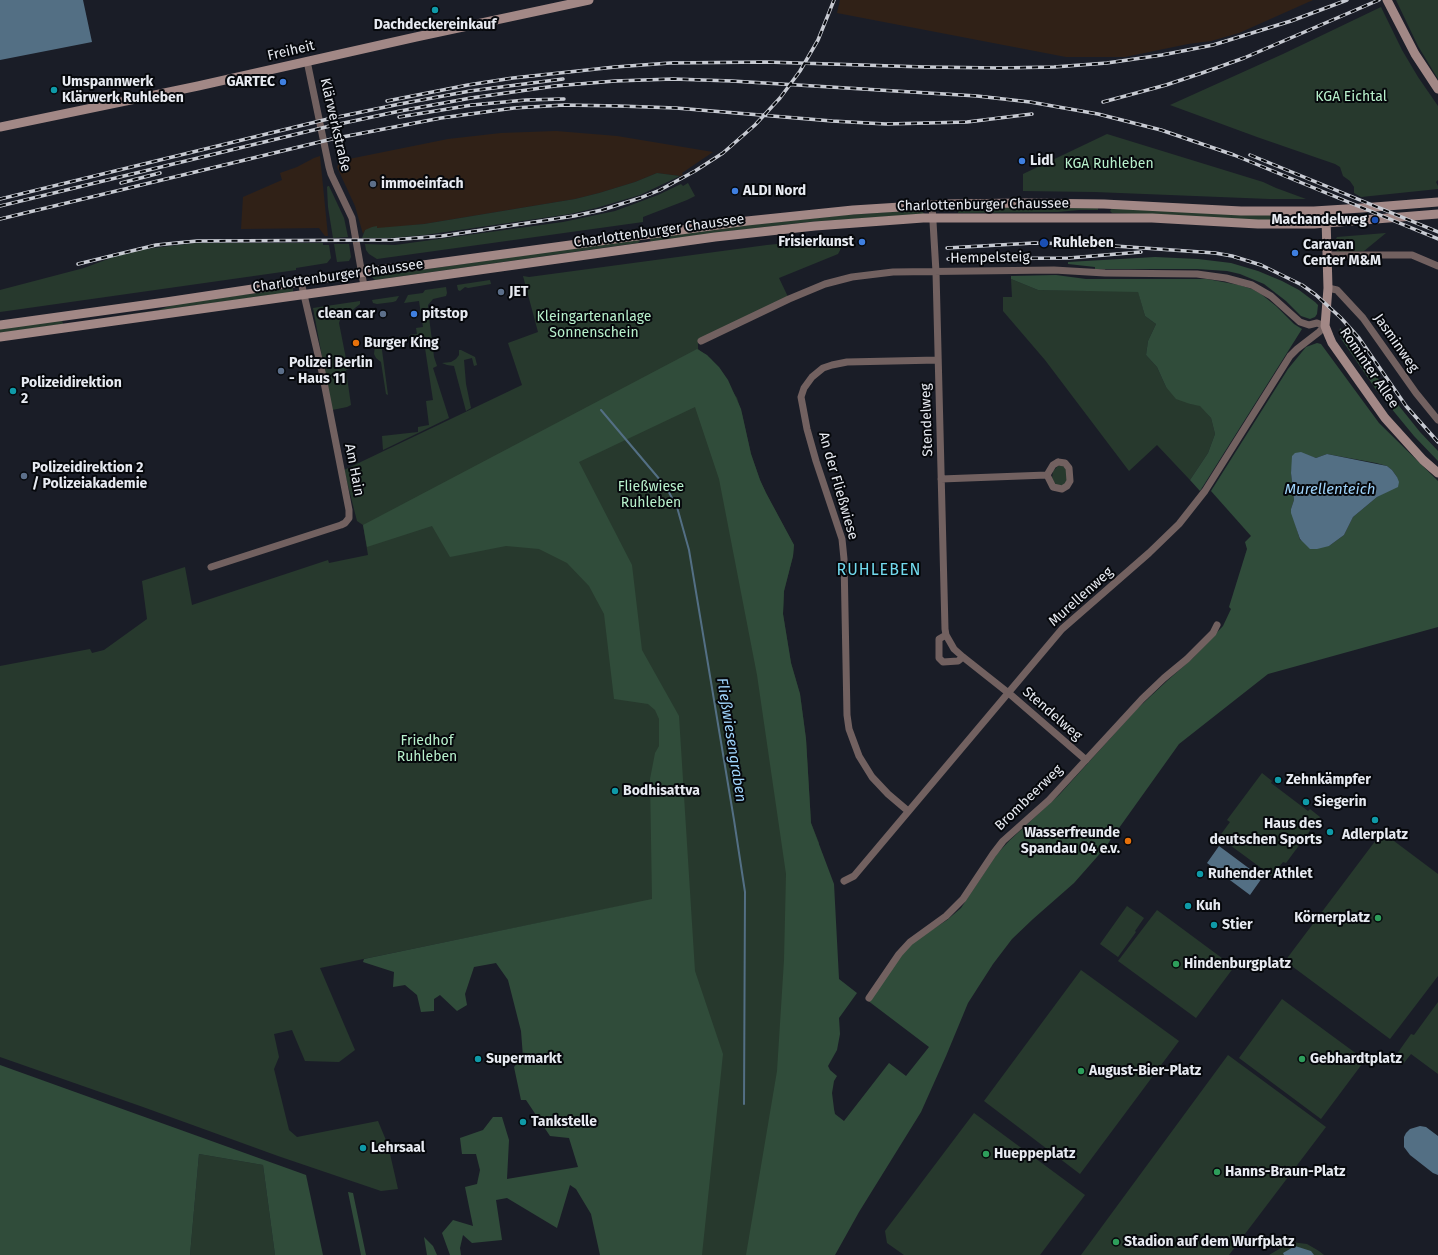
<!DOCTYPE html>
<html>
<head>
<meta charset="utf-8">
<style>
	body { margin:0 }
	canvas { display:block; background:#1a1d27 }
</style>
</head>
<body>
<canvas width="1438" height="1255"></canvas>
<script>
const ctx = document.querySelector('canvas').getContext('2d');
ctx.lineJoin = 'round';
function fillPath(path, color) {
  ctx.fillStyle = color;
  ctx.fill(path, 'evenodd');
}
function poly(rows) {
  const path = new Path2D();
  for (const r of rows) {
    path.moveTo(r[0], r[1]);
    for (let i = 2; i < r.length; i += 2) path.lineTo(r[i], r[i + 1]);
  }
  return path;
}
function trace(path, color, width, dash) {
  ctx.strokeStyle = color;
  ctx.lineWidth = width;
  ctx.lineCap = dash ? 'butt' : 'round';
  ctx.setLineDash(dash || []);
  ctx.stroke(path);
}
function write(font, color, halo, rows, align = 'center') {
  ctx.font = font + ' "Fira Sans",sans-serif';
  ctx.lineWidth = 4;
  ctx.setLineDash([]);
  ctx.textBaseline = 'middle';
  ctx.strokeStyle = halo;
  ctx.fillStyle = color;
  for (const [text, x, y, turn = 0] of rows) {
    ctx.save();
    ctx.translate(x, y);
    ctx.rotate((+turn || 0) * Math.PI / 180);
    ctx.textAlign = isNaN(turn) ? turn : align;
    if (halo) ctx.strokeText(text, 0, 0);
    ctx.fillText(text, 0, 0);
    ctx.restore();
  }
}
const industrial = poly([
	[840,0,1313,0,1239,33,1211,41,1188,44,1125,57,1066,57,837,13],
	[556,131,617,136,713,152,682,173,683,175,680,176,657,173,635,182,599,193,575,199,424,224,365,230,363,234,355,206,337,167,342,158,348,157,349,159,448,139,501,133],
	[320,156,328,236,325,236,319,228,241,229,243,197,282,180,280,173,297,167,314,158]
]);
const green = poly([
	[1396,0,1438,0,1438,79,1418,46],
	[1381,7,1402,50,1418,77,1438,106,1438,180,1436,182,1438,186,1438,189,1361,197,1354,193,1354,187,1350,181,1343,176,1340,167,1335,164,1257,137,1170,105,1283,54],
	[1107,134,1263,182,1276,188,1306,199,1270,199,1095,192,1023,191,1023,174],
	[657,173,680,176,640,195,596,208,570,214,425,235,390,238,362,238,365,230,372,227,377,226,377,228,424,224,575,199,599,193,635,182],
	[688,183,695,196,687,200,643,217,643,222,377,259,369,254,366,250,365,244,395,245,563,222,615,211,658,195,681,184,683,186],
	[328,186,329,186,344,218,348,237,333,238,328,207,327,187],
	[997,207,1098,207,1098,210,1079,210,1058,212,958,213,958,211,978,210],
	[1112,208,1256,215,1311,215,1312,220,1256,220,1112,213,1110,211],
	[920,210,925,214,808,222,730,231,651,242,650,240,650,238,730,227,845,215],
	[1386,233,1364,251,1338,253,1335,251,1335,241,1337,237],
	[847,237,838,254,779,278,789,299,698,342,698,349,711,359,737,398,742,414,751,454,760,480,766,493,794,545,793,556,784,591,783,614,791,663,800,694,806,739,811,823,819,843,764,1255,647,1255,635,903,320,968,355,1050,339,1062,305,1061,292,1030,274,1034,279,1057,274,1069,289,1130,297,1137,378,1121,388,1145,398,1189,381,1191,278,1156,143,1107,0,1057,0,666,90,649,92,653,104,650,147,619,142,581,185,567,192,605,328,560,329,563,368,555,363,525,357,521,344,470,522,385,508,343,538,332,523,276,529,277,767,245],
	[638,239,640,241,638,243,375,280,372,277],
	[195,243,323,243,323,245,329,245,331,258,327,263,296,268,296,270,0,312,0,290,84,268,116,256,146,249],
	[334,244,349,244,351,257,349,261,337,262],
	[1011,279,1038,290,1138,291,1145,316,1156,324,1148,341,1146,355,1157,367,1166,387,1190,404,1200,405,1211,418,1215,434,1208,453,1190,480,1157,445,1129,471,1045,360,1003,311,1003,297,1012,297],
	[490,280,491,284,468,288,465,287,460,291,458,290,457,285],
	[446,287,447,293,446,296,433,299,428,305,428,309,434,357,437,366,433,368,449,418,383,450,382,436,418,432,418,427,429,425,426,401,433,400,425,348,424,348,422,341,420,340,410,340,409,335,417,334,416,328,423,327,419,301,404,303,408,295,423,293,425,290],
	[293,288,293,292,88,320,158,310,176,304],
	[399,296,396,301,393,302,377,304,373,303,372,300],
	[360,301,360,304,340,320,339,323,347,364,350,366,349,369,346,370,351,405,347,407,332,410,313,308],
	[62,320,63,324,0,333,0,328],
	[379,342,381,343,388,395,386,394,381,362,376,358,374,354,375,346],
	[459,350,461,350,475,357,477,365,474,366,472,358,464,360,466,384,471,408,466,411,454,366,447,365,442,363,451,362,456,359,459,355],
	[1058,466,1063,466,1067,470,1067,483,1062,486,1056,485,1052,478,1053,471],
	[1262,773,1272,781,1271,783,1308,811,1310,809,1320,817,1286,863,1283,862,1272,876,1219,837,1230,822,1227,820],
	[1382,832,1438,874,1438,976,1390,1039,1285,961],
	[1127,906,1144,918,1135,931,1136,932,1118,957,1100,944],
	[1157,910,1234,967,1196,1018,1118,961],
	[1081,970,1179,1041,1080,1174,984,1101],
	[1282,999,1365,1060,1321,1119,1239,1058],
	[1438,1002,1438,1074,1411,1054,1403,1064,1394,1058,1411,1034,1414,1035],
	[1228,1055,1326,1127,1229,1255,1081,1255],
	[974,1113,1085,1195,1040,1255,904,1255,887,1243,885,1231],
	[199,1154,263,1165,275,1255,190,1255],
	[1291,1242,1307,1244,1319,1251,1324,1255,1269,1255]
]);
const forest = poly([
	[1155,257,1198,259,1231,263,1258,271,1282,281,1299,290,1315,302,1318,305,1317,314,1315,317,1310,319,1301,316,1286,301,1264,284,1240,274,1227,271,1197,269,1095,269,1095,267,1068,264,1068,262],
	[1056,275,1086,279,1207,279,1239,285,1252,289,1261,294,1276,306,1294,324,1302,329,1200,491,1190,480,1208,453,1215,434,1211,418,1200,406,1190,404,1176,399,1166,387,1157,367,1146,355,1148,341,1156,324,1145,316,1138,292,1038,290,1011,279,1011,276],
	[1340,328,1351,338,1383,386,1420,432,1438,451,1438,461,1414,436,1377,391,1342,340,1339,333],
	[1317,343,1321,344,1379,423,1438,481,1438,627,1268,674,1179,744,1104,849,1074,883,1033,919,1012,939,993,964,968,1003,946,1056,921,1112,859,1212,835,1255,746,1255,777,1071,784,960,786,874,757,675,719,479,695,407,579,462,632,565,642,650,679,716,695,971,723,1054,702,1255,600,1255,591,1214,576,1189,570,1185,557,1228,507,1198,496,1200,502,1240,472,1243,463,1235,460,1248,461,1255,450,1255,442,1233,453,1220,473,1226,465,1187,477,1184,480,1170,476,1154,462,1154,460,1138,483,1130,493,1117,502,1117,509,1140,507,1179,578,1167,569,1138,550,1136,526,1100,521,1100,514,1067,523,1057,521,1031,508,980,496,963,474,967,465,994,467,1005,457,1011,440,995,434,999,434,1011,421,1012,417,995,405,985,393,987,394,972,363,962,364,959,652,899,650,779,655,753,659,746,659,719,655,710,648,704,614,699,604,614,589,586,567,563,539,549,506,546,450,557,432,526,367,547,363,525,697,349,707,355,719,367,728,380,741,409,751,454,760,480,766,493,794,545,793,556,784,591,783,614,791,663,800,694,806,739,811,823,834,884,839,979,857,993,839,1018,840,1034,837,1050,828,1066,830,1070,837,1076,834,1081,832,1093,834,1109,835,1114,844,1121,889,1063,906,1076,929,1047,867,1000,901,956,915,941,947,920,961,908,997,854,1010,840,1059,795,1137,709,1168,680,1193,658,1223,626,1231,609,1229,607,1247,549,1245,542,1251,536,1211,491,1288,369,1306,347],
	[1301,453,1316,458,1327,454,1376,463,1387,466,1392,470,1397,477,1384,493,1377,497,1353,517,1344,535,1329,546,1300,540,1291,509,1294,500,1291,473,1292,467],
	[0,1065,306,1175,323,1255,275,1255,263,1165,199,1154,190,1255,0,1255],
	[348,1192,353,1193,366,1255,361,1255],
	[424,1237,433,1246,437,1255,427,1255]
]);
const water = poly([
	[0,0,83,0,92,42,0,60],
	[1301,452,1316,458,1327,454,1387,466,1392,470,1397,477,1399,482,1398,487,1377,497,1353,517,1344,535,1329,546,1317,549,1310,549,1300,539,1291,513,1291,509,1294,500,1291,473,1292,456,1295,453],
	[1219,846,1262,878,1250,895,1207,863],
	[1420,1126,1426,1127,1438,1136,1438,1175,1433,1173,1410,1155,1404,1147,1404,1137,1406,1133,1410,1129],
	[1295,1246,1311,1251,1314,1255,1284,1255,1283,1253]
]);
const stream = poly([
	[601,410,666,487,677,507,689,550,734,820,745,892,744,1104]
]);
const street = poly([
	[307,61,329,167,331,174,352,218,364,286],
	[932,205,936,272,945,629,946,635,954,649,963,657,1011,695,1086,760],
	[1328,255,1412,255,1438,266],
	[1328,288,1337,290,1363,318,1416,393,1438,420],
	[701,341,789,299,825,284,852,277,893,272,1054,270,1105,273,1197,274,1226,278,1252,285,1271,296,1300,322,1309,325,1317,323,1325,326,1319,332,1297,349,1290,356,1205,491,1179,524,1149,553,1062,629,854,876,844,881],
	[1058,462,1065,463,1069,468,1070,481,1067,486,1062,489,1053,487,1047,475,1053,465,1058,462],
	[941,479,1047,475],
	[211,567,341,525,345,523,349,518,349,510,322,372,301,282],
	[946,635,939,639,939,658,943,662,958,661,963,657],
	[908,811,888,794,872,777,859,756,849,729,847,715,844,559,842,539,816,461,807,429,801,397,804,388,812,377,823,368,832,365,847,362,938,360],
	[869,998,899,954,910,942,946,916,963,899,993,854,1003,841,1049,800,1142,699,1164,678,1187,659,1213,633,1217,625]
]);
const secondary = poly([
	[1387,0,1415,54,1438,89],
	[0,127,198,86,416,37,589,0],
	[1326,218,1328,288,1325,326,1329,336,1332,343,1385,418,1423,460,1438,473],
	[0,325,166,302,399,267,423,265,747,221,853,210,948,204,1023,203,1104,204,1241,211,1314,211,1362,208,1438,202],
	[0,337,715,237,815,226,923,218,1152,218,1258,224,1314,224,1438,214]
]);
const rail = poly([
	[387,101,468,85,513,78,615,67,670,63,766,62,925,67,1000,68,1054,67,1107,63,1162,55,1213,45,1291,21,1347,0],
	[1103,102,1166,85,1202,73,1244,58,1379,0],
	[399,117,472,105,526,100,564,99],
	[1250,155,1438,232],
	[121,183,160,173],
	[0,199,328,119,400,104,470,91,563,79],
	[0,206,330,126,400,111,471,98,555,86,615,81,673,79,732,81,977,96,1030,102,1098,114,1161,130,1234,155,1438,239],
	[0,219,332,139,441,118,514,108,564,105,619,106,676,108,832,121,886,124,967,122,1032,114],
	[947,248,1034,243,1086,244,1215,253,1232,256,1261,265,1302,285,1316,295,1341,318,1359,338,1406,406,1438,442],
	[948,259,1069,258,1141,252],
	[78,264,156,245,197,241,391,240,442,236,574,216,602,210,640,198,660,190,695,171,723,153,755,125,780,98,800,71,818,40,834,0]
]);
const markers = [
	[435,10,4,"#0f9aa8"],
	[283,82,4,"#3f7fe0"],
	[54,90,4,"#0f9aa8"],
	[1022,161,4,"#3f7fe0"],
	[373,184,4,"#5c6f8a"],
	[735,191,4,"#3f7fe0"],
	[1375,220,4,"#1a4fb4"],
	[862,242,4,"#3f7fe0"],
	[1044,243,5,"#1a4fb4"],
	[1295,253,4,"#3f7fe0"],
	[501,292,4,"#5c6f8a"],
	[383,314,4,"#5c6f8a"],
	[414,314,4,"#3f7fe0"],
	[356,343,4,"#e8710a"],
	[281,371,4,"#5c6f8a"],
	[13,391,4,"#0f9aa8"],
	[24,476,4,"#5c6f8a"],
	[1278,780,4,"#0f9aa8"],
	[615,791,4,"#0f9aa8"],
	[1306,802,4,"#0f9aa8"],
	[1375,820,4,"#0f9aa8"],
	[1330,832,4,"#0f9aa8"],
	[1128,841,4,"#e8710a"],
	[1200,874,4,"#0f9aa8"],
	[1188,906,4,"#0f9aa8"],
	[1378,918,4,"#2e9e5b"],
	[1214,925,4,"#0f9aa8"],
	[1176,964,4,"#2e9e5b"],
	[478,1059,4,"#0f9aa8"],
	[1302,1059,4,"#2e9e5b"],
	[1081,1071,4,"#2e9e5b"],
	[523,1122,4,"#0f9aa8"],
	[363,1148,4,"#0f9aa8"],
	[986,1154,4,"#2e9e5b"],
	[1217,1172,4,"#2e9e5b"],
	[1116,1242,4,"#2e9e5b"]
];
const poiNames = [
	["Dachdeckereinkauf",435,25,"center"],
	["Umspannwerk",62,82],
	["Klärwerk Ruhleben",62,98],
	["GARTEC",275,82,"right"],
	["Lidl",1030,161],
	["immoeinfach",381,184],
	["ALDI Nord",743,191],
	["Machandelweg",1367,220,"right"],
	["Frisierkunst",854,242,"right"],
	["Ruhleben",1053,243],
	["Caravan",1303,245],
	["Center M&M",1303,261],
	["JET",509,292],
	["clean car",375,314,"right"],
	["pitstop",422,314],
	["Burger King",364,343],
	["Polizei Berlin",289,363],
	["- Haus 11",289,379],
	["Polizeidirektion",21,383],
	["2",21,399],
	["Polizeidirektion 2",32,468],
	["/ Polizeiakademie",32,484],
	["Zehnkämpfer",1286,780],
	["Bodhisattva",623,791],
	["Siegerin",1314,802],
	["Haus des",1322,824,"right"],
	["deutschen Sports",1322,840,"right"],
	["Wasserfreunde",1120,833,"right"],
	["Spandau 04 e.v.",1120,849,"right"],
	["Adlerplatz",1375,835,"center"],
	["Ruhender Athlet",1208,874],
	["Kuh",1196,906],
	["Körnerplatz",1370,918,"right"],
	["Stier",1222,925],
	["Hindenburgplatz",1184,964],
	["Supermarkt",486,1059],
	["Gebhardtplatz",1310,1059],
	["August-Bier-Platz",1089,1071],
	["Tankstelle",531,1122],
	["Lehrsaal",371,1148],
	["Hueppeplatz",994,1154],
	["Hanns-Braun-Platz",1225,1172],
	["Stadion auf dem Wurfplatz",1124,1242]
];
const streetNames = [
	["Freiheit",291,51,-13],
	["Klärwerkstraße",335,125,77],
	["Charlottenburger Chaussee",983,205,-1],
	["Charlottenburger Chaussee",659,231,-8],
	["Hempelsteig",990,258,-1],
	["Charlottenburger Chaussee",338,276,-8],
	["Jasminweg",1396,343,55],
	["Rominter Allee",1369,368,56],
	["Stendelweg",927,420,-92],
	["Am Hain",354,470,79],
	["An der Fließwiese",838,486,74],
	["Murellenweg",1081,597,-42],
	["Stendelweg",1052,714,41],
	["Brombeerweg",1029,798,-44]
];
const parkNames = [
	["KGA Eichtal",1351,97],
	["KGA Ruhleben",1109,164],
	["Kleingartenanlage",594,317],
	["Sonnenschein",594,333],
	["Fließwiese",651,487],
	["Ruhleben",651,503],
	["Friedhof",427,741],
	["Ruhleben",427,757]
];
const waterNames = [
	["Murellenteich",1330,490],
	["Fließwiesengraben",731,740,81]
];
const quarterNames = [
	["RUHLEBEN",879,571]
];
fillPath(industrial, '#302117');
fillPath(green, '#27392d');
fillPath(forest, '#304c3a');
fillPath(water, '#536f84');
trace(stream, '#536f84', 2);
trace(street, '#726160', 7);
trace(secondary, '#a28886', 9);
trace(rail, '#c7cad2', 3.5);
trace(rail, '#06080c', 2, [6]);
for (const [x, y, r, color] of markers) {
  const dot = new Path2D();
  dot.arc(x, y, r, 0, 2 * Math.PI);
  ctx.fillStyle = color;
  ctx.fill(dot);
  trace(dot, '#06080c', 1.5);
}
write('bold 14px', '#e7eaf1', '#06080c', poiNames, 'left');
write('14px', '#e7eaf1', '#06080c', streetNames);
write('14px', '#b8f1cc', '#06080c', parkNames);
write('italic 15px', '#9ed2f9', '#06080c', waterNames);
ctx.letterSpacing = '1px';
write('16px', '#72daee', '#06080c', quarterNames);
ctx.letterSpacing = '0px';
</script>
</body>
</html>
